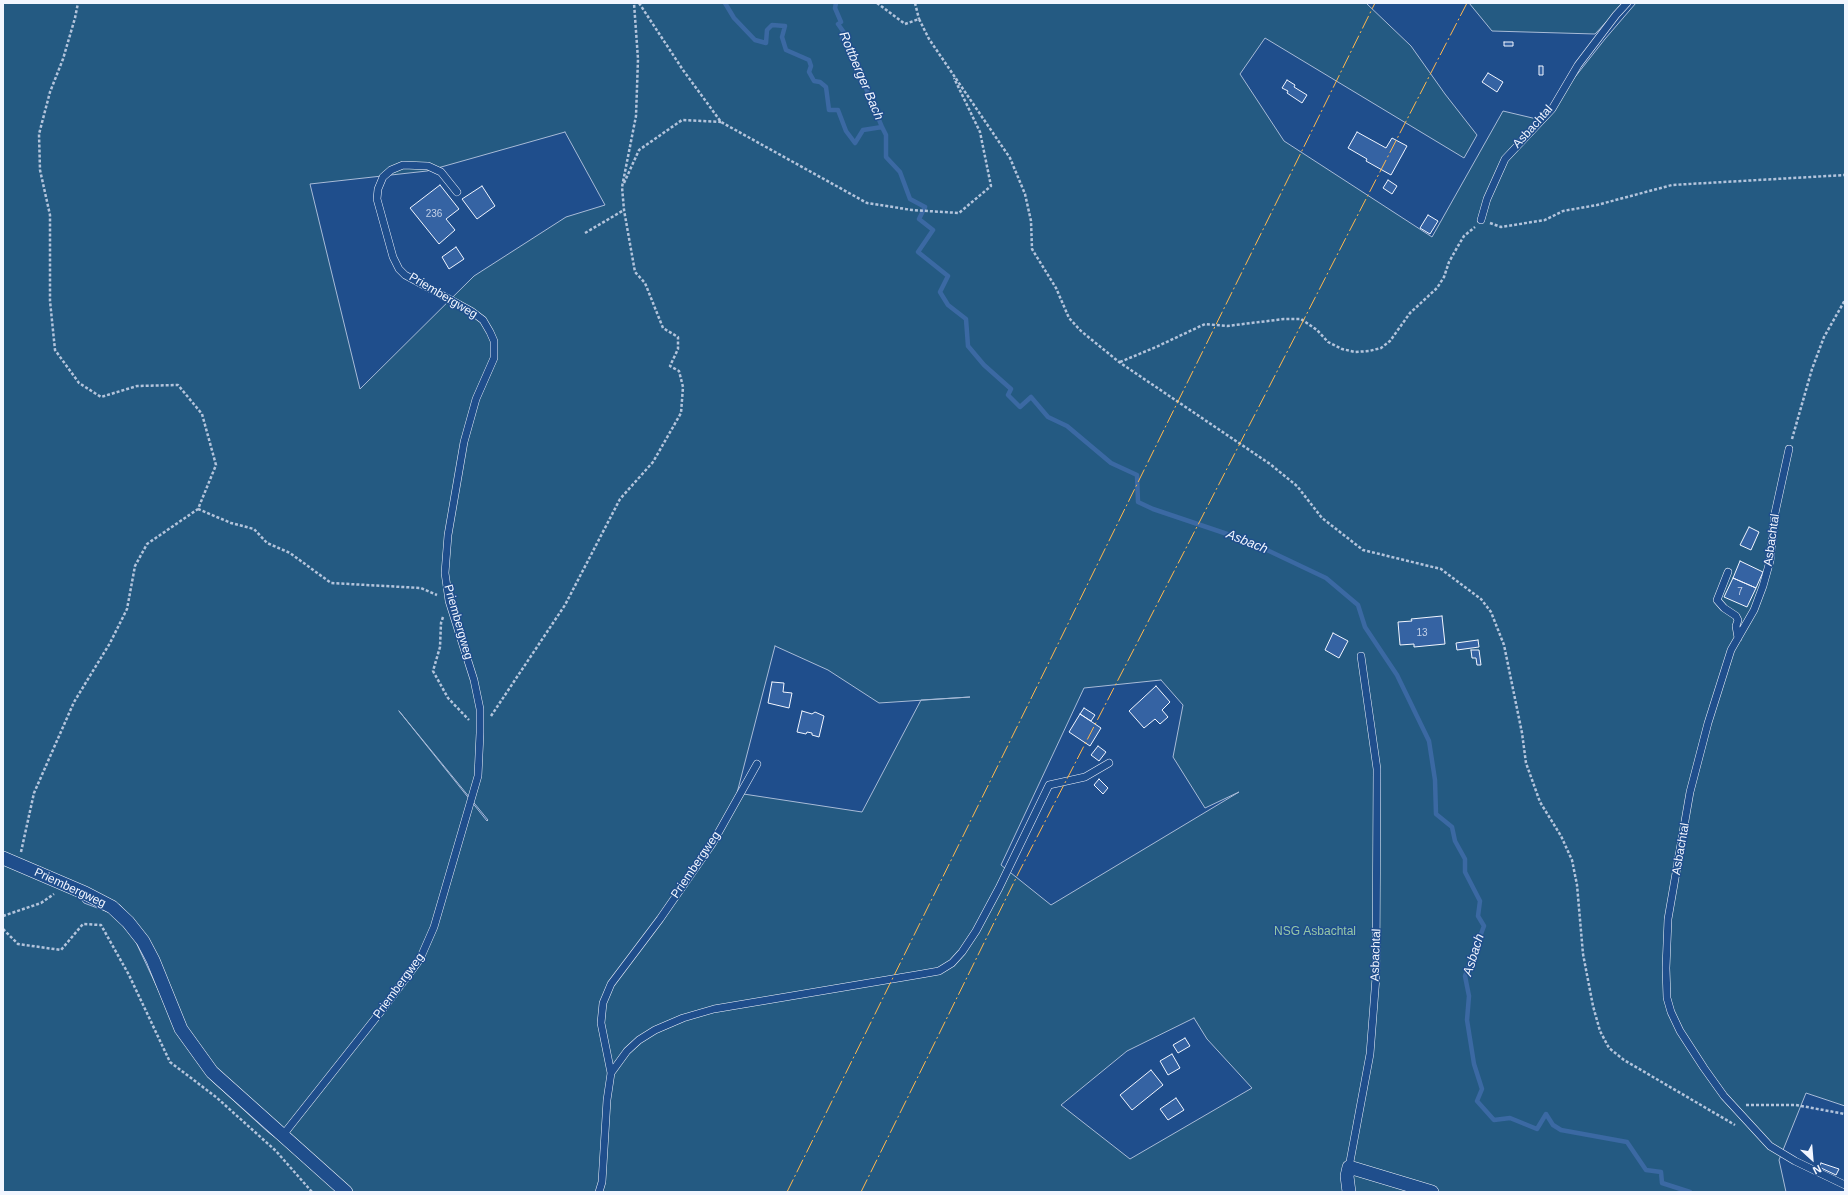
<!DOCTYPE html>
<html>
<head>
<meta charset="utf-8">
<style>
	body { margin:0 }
	#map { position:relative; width:1848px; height:1195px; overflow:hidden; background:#1f4e8c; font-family:Arial,sans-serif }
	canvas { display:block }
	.frame { position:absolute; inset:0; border:4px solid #f2f6ff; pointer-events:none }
	.north { position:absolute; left:1792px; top:1139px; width:40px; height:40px; -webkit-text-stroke:3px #1f4e8c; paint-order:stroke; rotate:154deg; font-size:11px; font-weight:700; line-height:16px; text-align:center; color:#f2f6ff }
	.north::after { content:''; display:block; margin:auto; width:14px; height:18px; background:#f2f6ff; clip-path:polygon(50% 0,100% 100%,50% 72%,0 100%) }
</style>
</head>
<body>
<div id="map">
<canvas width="1848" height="1195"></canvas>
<div class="frame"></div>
<div class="north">N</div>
</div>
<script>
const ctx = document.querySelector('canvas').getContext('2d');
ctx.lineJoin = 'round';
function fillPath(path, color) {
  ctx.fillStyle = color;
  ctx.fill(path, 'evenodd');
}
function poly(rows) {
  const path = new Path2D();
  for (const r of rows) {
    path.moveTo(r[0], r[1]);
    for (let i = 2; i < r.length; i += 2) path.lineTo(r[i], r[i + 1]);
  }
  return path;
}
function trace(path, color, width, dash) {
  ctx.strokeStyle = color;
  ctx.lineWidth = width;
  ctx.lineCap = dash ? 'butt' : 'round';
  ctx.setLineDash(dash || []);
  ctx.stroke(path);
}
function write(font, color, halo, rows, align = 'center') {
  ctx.font = font + ' Arial,sans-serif';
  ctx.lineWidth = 3;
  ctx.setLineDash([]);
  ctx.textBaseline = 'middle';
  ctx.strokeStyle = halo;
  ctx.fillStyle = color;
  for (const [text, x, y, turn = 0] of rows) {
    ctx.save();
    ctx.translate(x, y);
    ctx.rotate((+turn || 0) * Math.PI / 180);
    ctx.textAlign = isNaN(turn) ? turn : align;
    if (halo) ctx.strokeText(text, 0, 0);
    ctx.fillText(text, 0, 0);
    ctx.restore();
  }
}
const green = poly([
	[3,3,1366,3,1411,46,1445,94,1477,135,1464,158,1265,38,1240,74,1284,141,1432,237,1503,111,1541,120,1605,39,1636,3,1845,3,1845,1106,1806,1093,1779,1160,1786,1192,3,1192,3,3],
	[565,132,605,205,566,217,474,276,360,389,310,184,427,171,565,132],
	[775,646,828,670,879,703,970,697,921,700,862,812,737,793,775,646],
	[1161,680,1183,705,1173,757,1205,808,1239,792,1051,905,1001,865,1084,688,1161,680],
	[399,711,488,820,487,821,399,711],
	[68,883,120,905,141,929,185,1026,219,1075,342,1188,268,1132,211,1080,178,1032,134,938,111,913,84,903,68,883],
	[1194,1018,1207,1039,1252,1088,1130,1159,1061,1105,1127,1051,1194,1018],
	[1469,3,1624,3,1595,34,1492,31,1469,3]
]);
const stream = poly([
	[725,3,734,18,755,40,766,43,767,30,772,25,785,26,782,37,786,50,809,60,811,66,809,72,814,81,820,82,826,87,829,110,838,110,846,131,855,143,863,130,882,127,886,135,886,157,900,172,910,199,925,207,919,219,933,230,918,252,948,276,940,292,948,305,966,319,968,346,984,365,1011,389,1008,395,1020,407,1031,397,1048,417,1067,426,1111,463,1137,475,1138,502,1153,509,1248,541,1326,578,1358,605,1365,627,1397,675,1429,741,1435,780,1436,814,1452,827,1455,841,1465,859,1465,872,1480,901,1478,916,1484,926,1465,976,1469,996,1467,1020,1474,1064,1482,1089,1477,1101,1494,1120,1510,1118,1537,1129,1546,1114,1553,1125,1561,1130,1627,1142,1646,1170,1661,1172,1662,1183,1690,1192],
	[836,3,835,8,841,22,838,24,845,34,842,39,848,45,882,127]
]);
const building = poly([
	[1504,42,1513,42,1513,46,1504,46,1504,42],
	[1539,66,1543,66,1543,75,1539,75,1539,66],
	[1488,73,1503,82,1497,92,1482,82,1488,73],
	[1287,80,1295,85,1294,87,1307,95,1302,103,1287,93,1288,91,1282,88,1287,80],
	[1357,132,1386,148,1392,138,1407,146,1391,175,1366,161,1367,159,1348,148,1357,132],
	[1388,180,1397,186,1392,194,1383,188,1388,180],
	[440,185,459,209,446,219,455,230,439,244,410,208,440,185],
	[482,186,495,206,477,219,462,199,482,186],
	[1428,215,1438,221,1430,234,1420,228,1428,215],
	[456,247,464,259,449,269,442,257,456,247],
	[1749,527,1759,532,1751,550,1740,545,1749,527],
	[1740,561,1763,572,1756,588,1733,578,1740,561],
	[1733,578,1756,588,1747,607,1724,597,1733,578],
	[1442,616,1445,644,1414,647,1414,644,1400,645,1398,622,1412,621,1411,619,1442,616],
	[1333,633,1348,641,1339,658,1325,650,1333,633],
	[1478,640,1479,647,1457,650,1456,643,1478,640],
	[1471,650,1479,650,1481,665,1477,665,1476,658,1472,658,1471,650],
	[772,682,784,683,783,692,792,693,789,708,768,703,772,682],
	[1156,686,1170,702,1162,710,1168,717,1160,724,1155,719,1144,728,1129,711,1156,686],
	[1084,708,1095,715,1091,721,1080,714,1084,708],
	[802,711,812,714,815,712,824,716,819,737,812,735,812,733,807,732,806,734,797,732,802,711],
	[1080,714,1101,728,1090,746,1069,732,1080,714],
	[1098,746,1106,752,1099,761,1091,755,1098,746],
	[1099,779,1108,788,1103,794,1094,785,1099,779],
	[1185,1038,1190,1046,1178,1053,1173,1045,1185,1038],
	[1172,1054,1180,1068,1168,1075,1160,1061,1172,1054],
	[1151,1070,1163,1085,1132,1110,1120,1095,1151,1070],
	[1176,1098,1184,1110,1168,1120,1160,1109,1176,1098],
	[1821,1163,1839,1169,1836,1175,1819,1167,1821,1163]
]);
const path = poly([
	[639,3,683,70,721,122,867,203,912,210,959,213,991,186,980,132,954,78],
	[877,3,905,24,919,19,929,39,1010,158,1025,194,1031,221,1032,249,1056,288,1069,318,1081,331,1119,362,1270,464,1297,486,1322,518,1363,550,1441,569,1481,599,1491,612,1504,645,1522,733,1526,763,1540,802,1561,836,1572,860,1577,885,1583,954,1593,1006,1600,1031,1609,1048,1624,1060,1735,1125],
	[915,3,919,19],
	[624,183,639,150,682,120,721,122],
	[1490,223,1501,227,1545,220,1563,211,1597,205,1672,185,1845,175],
	[585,233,624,210],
	[1120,362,1156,347,1205,324,1227,326,1284,319,1301,319,1317,330,1328,342,1342,349,1355,352,1369,351,1381,348,1390,341,1410,313,1437,288,1444,277,1449,262,1458,246,1464,236,1475,227],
	[1792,439,1812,369,1824,337,1845,300],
	[198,509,231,523,254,529,267,543,290,553,331,583,421,588,437,595],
	[443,617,441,623,440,647,433,671,448,698,469,720],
	[491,716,565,605,620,499,653,462,681,413,683,387,679,371,670,366,678,349,678,337,663,328,645,283,635,272,624,210,622,187,636,116,638,59,634,3],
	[21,852,34,793,74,702,110,643,127,609,135,566,147,544,198,509,216,465,202,414,178,385,137,386,101,397,79,383,55,350,50,301,50,215,40,170,39,134,50,92,63,59,75,18,78,3],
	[3,916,41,903,54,894],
	[3,929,18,944,61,950,83,924,101,925,129,975,170,1062,216,1097,276,1151,312,1192],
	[1746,1105,1796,1105,1845,1114]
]);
const lane = poly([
	[1481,220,1487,199,1505,159,1552,109,1578,65,1616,15,1627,3],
	[1789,449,1775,513,1770,561,1763,586,1754,610,1731,650,1708,723,1690,792,1668,919,1666,968,1667,998,1671,1012,1680,1031,1704,1068,1724,1096,1770,1146,1795,1161,1845,1185],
	[1728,572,1717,600,1724,608,1736,616,1738,620,1736,626,1738,638],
	[611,1073,627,1051,639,1040,655,1030,683,1018,714,1009,922,974,939,971,952,963,962,952,976,931,999,888,1049,785,1085,777,1109,763],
	[283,1135,382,1010,420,959,434,927,478,776,480,733,480,709,474,680,449,601,445,573,448,535,464,442,476,399,494,358,494,341,490,332,483,320,471,311,405,275,399,269,393,257,377,199,378,189,383,177,391,170,403,165,428,166,441,172,457,192],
	[1349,1167,1370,1054,1376,977,1377,769,1361,656],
	[599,1192,602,1182,607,1100,611,1073,601,1023,603,1003,611,984,660,919,712,844,757,764]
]);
const street = poly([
	[3,858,85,893,112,907,128,922,143,941,153,960,181,1029,212,1072,346,1192],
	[1349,1192,1347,1176,1349,1167,1432,1192]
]);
const power = poly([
	[787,1192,1375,3],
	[861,1192,1019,872,1467,3]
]);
const numberNames = [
	["236",434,214],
	["7",1740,592],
	["13",1422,633]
];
const streetNames = [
	["Asbachtal",1533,127,-48],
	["Priembergweg",443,296,31],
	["Asbachtal",1772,540,-82],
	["Priembergweg",458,622,74],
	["Asbachtal",1681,849,-80],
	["Priembergweg",696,865,-56],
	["Priembergweg",70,888,25],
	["Asbachtal",1376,955,-88],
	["Priembergweg",399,986,-54]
];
const parkNames = [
	["NSG Asbachtal",1315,932]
];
const waterNames = [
	["Rottberger Bach",861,76,67],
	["Asbach",1247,542,22],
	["Asbach",1474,955,-73]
];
fillPath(green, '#245a82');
trace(green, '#a8bbd7', 1);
trace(stream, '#3b69a3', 4.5);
fillPath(building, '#3563a3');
trace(building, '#f2f6ff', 1);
trace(lane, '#f2f6ff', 8);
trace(street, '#f2f6ff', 14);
trace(path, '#b3c4dc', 2.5, [3, 2]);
trace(lane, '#1f4e8c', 7);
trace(street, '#1f4e8c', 13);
trace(power, '#ffb74d', 1, [14, 3, 2, 3]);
write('10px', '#c3d1e8', null, numberNames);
write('12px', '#f2f6ff', '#1f4e8c', streetNames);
write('12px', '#97c8a6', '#1f4e8c', parkNames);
write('italic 13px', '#f2f6ff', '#1f4e8c', waterNames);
</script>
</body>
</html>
